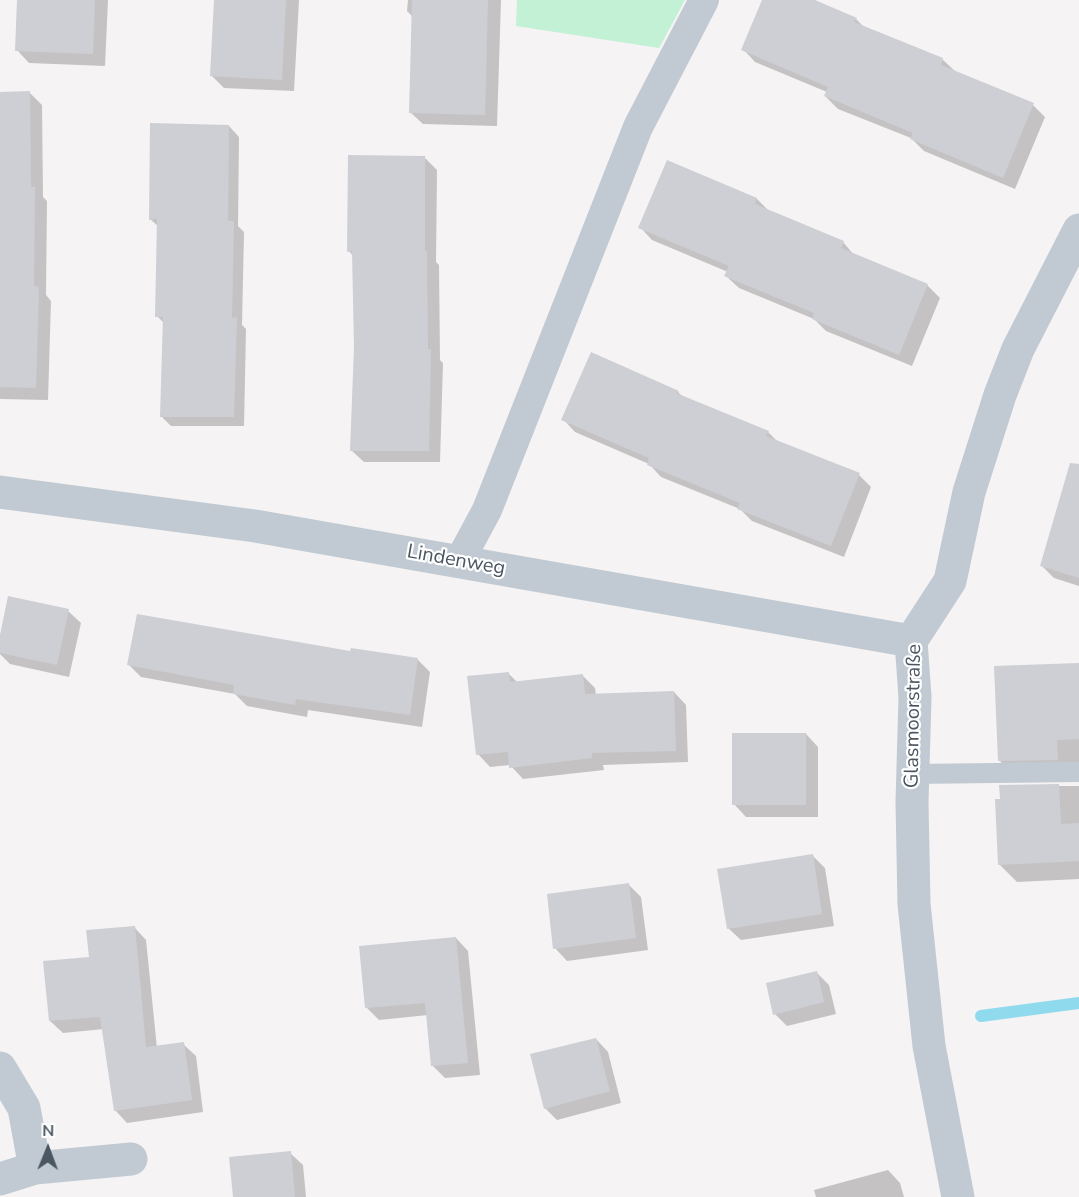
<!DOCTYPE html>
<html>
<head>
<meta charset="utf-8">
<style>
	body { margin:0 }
	#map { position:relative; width:1079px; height:1197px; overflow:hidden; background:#f5f3f3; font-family:"Nunito Sans",sans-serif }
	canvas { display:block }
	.north { position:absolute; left:18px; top:1119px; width:60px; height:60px; -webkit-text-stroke:4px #fff; paint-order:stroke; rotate:1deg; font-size:16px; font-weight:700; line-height:24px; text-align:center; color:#4a5661 }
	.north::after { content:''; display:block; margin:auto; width:21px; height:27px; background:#4a5661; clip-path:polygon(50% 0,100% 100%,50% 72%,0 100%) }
</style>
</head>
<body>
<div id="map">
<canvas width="1079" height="1197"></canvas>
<div class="north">N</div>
</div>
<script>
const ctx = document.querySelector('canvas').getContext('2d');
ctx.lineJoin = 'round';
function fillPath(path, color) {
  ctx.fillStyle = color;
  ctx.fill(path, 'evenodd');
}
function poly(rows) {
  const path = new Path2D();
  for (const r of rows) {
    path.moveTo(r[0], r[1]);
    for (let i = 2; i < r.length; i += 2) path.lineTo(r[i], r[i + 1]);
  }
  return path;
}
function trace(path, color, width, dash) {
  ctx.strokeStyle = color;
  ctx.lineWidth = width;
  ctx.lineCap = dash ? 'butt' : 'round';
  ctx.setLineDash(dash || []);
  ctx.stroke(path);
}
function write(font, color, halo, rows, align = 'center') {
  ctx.font = font + ' "Nunito Sans",sans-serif';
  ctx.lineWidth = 4.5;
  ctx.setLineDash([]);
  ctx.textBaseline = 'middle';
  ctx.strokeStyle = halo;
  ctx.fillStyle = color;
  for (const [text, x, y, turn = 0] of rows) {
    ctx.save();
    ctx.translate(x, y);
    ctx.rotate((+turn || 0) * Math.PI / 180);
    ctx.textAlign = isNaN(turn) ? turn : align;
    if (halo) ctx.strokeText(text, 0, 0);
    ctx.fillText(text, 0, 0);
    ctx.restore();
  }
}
const green = poly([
	[517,0,685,0,659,48,516,26]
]);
const shadow = poly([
	[19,0,108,0,105,66,29,63,17,50],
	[215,0,299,0,294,91,224,88,211,75],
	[408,0,501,0,497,126,423,124,410,112,413,17,407,11],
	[764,0,811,0,856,19,865,28,942,59,956,72,1033,105,1045,117,1015,189,924,151,911,138,838,109,825,96,827,92,755,62,743,49],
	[0,93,30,93,42,105,43,197,47,201,46,295,51,301,48,400,0,399],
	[229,126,239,137,238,226,244,232,242,325,246,329,244,426,171,426,161,416,164,323,157,316,159,227,150,219],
	[425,158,437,170,436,262,439,265,440,360,443,363,440,462,364,462,351,450,356,347,353,256,349,251],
	[668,162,757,199,769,211,843,242,855,256,927,285,940,298,912,366,826,331,814,319,739,288,726,276,728,272,652,240,640,227],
	[592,354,678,392,684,398,768,432,780,444,859,475,871,487,844,557,752,521,740,509,661,477,649,464,575,432,563,419],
	[1079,521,1079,586,1054,578,1042,566],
	[68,611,81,623,69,677,10,664,0,654,0,642],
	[352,653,418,660,430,672,422,727,308,710,307,717,247,706,235,694,141,677,129,665],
	[1079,664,1079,777,1017,778,999,760],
	[508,673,518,683,583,676,595,688,596,695,674,692,686,705,688,762,603,765,604,770,523,779,510,765,490,767,478,754],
	[806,734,818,747,818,817,746,817,734,804],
	[1000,786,1079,786,1079,879,1017,882,1000,865],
	[813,856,825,868,834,926,741,940,728,928],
	[629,885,641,897,648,950,567,961,555,948],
	[134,927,146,940,157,1048,183,1044,196,1056,203,1112,127,1123,115,1110,104,1029,63,1033,50,1021,91,958],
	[456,938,468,951,480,1075,445,1078,432,1065,428,1015,379,1020,367,1008],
	[816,972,829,985,836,1014,787,1026,775,1014],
	[596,1039,608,1052,621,1103,557,1120,545,1108],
	[290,1153,303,1165,306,1197,234,1197],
	[888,1170,900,1183,904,1197,816,1197,814,1190]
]);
const stream = poly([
	[981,1016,1079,1003]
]);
const building = poly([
	[17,0,95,0,93,54,15,51],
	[214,0,286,0,282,80,210,76],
	[412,0,488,0,485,115,409,113],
	[762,0,815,0,857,18,854,22,943,58,941,65,1034,103,1003,178,910,139,913,133,824,96,828,87,741,50],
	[30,91,31,187,35,187,34,286,39,287,36,388,0,387,0,92],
	[150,123,229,125,228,221,234,221,232,318,237,317,234,417,160,417,163,317,155,317,157,219,149,220],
	[348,155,425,156,425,251,427,251,428,349,431,349,429,451,350,451,354,347,352,251,347,252],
	[667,160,757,198,755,204,844,241,841,248,928,284,899,355,812,319,814,313,724,276,729,266,638,228],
	[591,352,679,391,676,393,769,431,766,436,860,473,831,546,737,509,740,503,647,465,649,458,561,420],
	[1070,463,1079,464,1079,578,1040,566],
	[8,596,69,609,57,665,0,653,0,635],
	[137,614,350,651,351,648,418,658,410,715,296,699,295,705,233,694,234,685,127,665],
	[1079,663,1079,739,1057,740,1058,760,998,761,994,666],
	[509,672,510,682,583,674,585,694,674,691,676,751,592,753,592,758,509,768,508,752,476,755,467,676],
	[732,733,806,733,806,805,732,805],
	[1059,784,1061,824,1079,823,1079,861,998,865,995,799,1000,799,999,785],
	[813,854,822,914,727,929,717,869],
	[629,883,636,938,553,949,547,894],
	[135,926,146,1047,184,1042,192,1100,114,1111,100,1017,49,1021,43,961,89,957,86,930],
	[456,937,468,1063,431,1066,425,1003,365,1008,359,946],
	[817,971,824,1002,773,1015,766,983],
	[596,1038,610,1091,544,1109,530,1054],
	[291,1151,295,1197,233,1197,229,1157]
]);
const service = poly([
	[913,774,1079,772]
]);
const pedestrian = poly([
	[459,562,487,510,638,127,704,0]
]);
const minor = poly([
	[0,492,255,526,911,641],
	[0,1068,24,1108,35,1168],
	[0,1179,35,1168,131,1159],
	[958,1197,929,1046,914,904,912,802,915,697,911,641,950,581,969,492,1000,395,1018,349,1079,230]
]);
const streetNames = [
	["Lindenweg",456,561,10],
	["Glasmoorstraße",914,716,-89]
];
fillPath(green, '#c3f1d5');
fillPath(shadow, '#0003');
trace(stream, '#90daee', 12);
fillPath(building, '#cdcfd5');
trace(service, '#c1cad2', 20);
trace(pedestrian, '#c1cad2', 30);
trace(minor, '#c1cad2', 33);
write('20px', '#4a5661', '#fff', streetNames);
</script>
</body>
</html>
